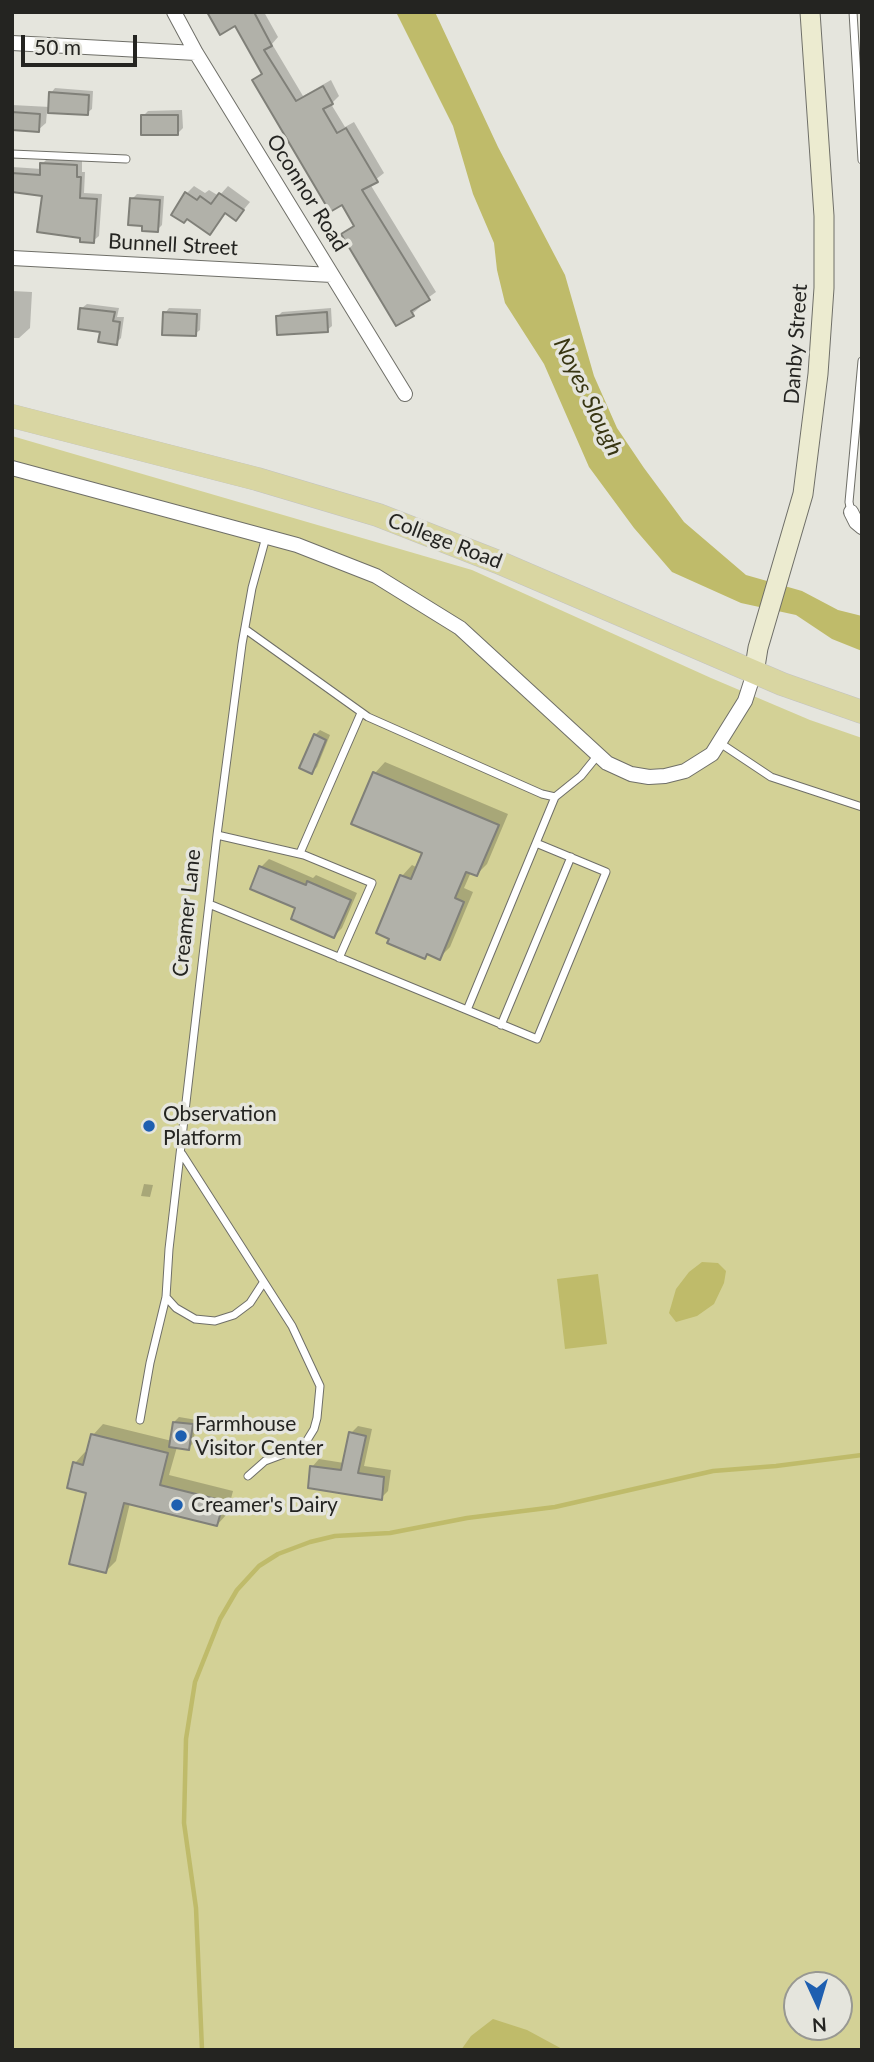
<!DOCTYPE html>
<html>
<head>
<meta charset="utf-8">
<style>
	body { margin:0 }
	#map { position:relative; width:874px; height:2062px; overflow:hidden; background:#e5e5dd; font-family:Lato,sans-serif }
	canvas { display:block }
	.frame { position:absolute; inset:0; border:14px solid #242421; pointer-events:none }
	.north { position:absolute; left:783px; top:1971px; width:70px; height:70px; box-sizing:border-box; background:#e5e5dd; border:2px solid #989892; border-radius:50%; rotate:176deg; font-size:19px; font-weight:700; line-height:28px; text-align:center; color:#242421 }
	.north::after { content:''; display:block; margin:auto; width:24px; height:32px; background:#1e5fb0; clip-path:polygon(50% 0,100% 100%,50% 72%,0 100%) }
	.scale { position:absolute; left:21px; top:35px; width:116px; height:32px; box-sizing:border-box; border:4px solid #242421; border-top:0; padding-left:9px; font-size:21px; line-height:24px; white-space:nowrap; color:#242421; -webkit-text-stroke:5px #e5e5dd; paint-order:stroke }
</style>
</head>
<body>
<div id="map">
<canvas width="874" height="2062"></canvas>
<div class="frame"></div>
<div class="north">N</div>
<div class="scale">50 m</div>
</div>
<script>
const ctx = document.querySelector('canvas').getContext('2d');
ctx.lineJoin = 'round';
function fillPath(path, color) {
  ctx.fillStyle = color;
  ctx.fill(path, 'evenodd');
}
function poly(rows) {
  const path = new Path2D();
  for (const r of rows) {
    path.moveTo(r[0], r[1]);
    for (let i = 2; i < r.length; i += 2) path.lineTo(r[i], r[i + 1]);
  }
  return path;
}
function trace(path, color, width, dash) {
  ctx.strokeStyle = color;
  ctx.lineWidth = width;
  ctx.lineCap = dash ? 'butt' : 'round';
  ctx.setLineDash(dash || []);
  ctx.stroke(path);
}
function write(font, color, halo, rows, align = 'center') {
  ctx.font = font + ' Lato,sans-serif';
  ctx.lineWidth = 7;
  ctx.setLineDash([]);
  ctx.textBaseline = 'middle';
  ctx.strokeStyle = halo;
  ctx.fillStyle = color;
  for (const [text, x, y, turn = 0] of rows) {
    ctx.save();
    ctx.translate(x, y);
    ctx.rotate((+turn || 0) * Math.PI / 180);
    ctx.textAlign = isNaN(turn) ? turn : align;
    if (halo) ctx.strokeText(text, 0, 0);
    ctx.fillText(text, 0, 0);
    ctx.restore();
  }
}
const green = poly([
	[12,436,472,570,711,678,810,720,862,738,862,2050,12,2050],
	[797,1985,839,1985,839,2027,797,2027]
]);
const water = poly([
	[396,12,435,12,498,147,565,275,594,376,617,428,644,468,684,522,746,575,802,591,838,610,862,616,862,651,832,639,796,615,741,603,672,572,634,528,589,467,544,364,505,303,497,270,494,243,473,194,453,126],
	[702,1262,718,1263,726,1271,724,1283,714,1304,697,1316,676,1322,669,1313,676,1289,689,1272],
	[598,1274,607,1344,565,1349,557,1279],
	[493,2019,527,2030,564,2050,461,2050,471,2036]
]);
const shadow = poly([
	[209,12,264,12,278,37,272,44,303,96,331,80,339,96,331,104,345,127,354,122,384,173,370,184,436,292,418,305,420,307,412,314,343,234,355,224,342,203,254,80,263,72,236,23],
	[55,88,93,91,92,109,87,113,47,111,46,123,38,130,12,129,12,105,50,107,51,93],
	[182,110,183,128,178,133,143,116,148,111],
	[48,158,82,160,82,172,85,172,84,193,102,194,99,236,93,241,82,236,44,192,12,190,12,167,42,169,42,164],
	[194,186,205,193,209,190,219,196,228,186,250,202,236,219,226,212,210,232,186,194],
	[137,194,164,196,162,225,157,230,132,199],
	[12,291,32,292,30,328,19,338,12,338],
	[87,304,119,308,117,317,124,317,121,338,116,343,82,308],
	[169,308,201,309,200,330,195,334,165,313],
	[331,308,332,326,327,330,278,316,282,312],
	[320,730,330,735,317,767,312,772,315,735],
	[385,762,508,814,487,864,477,874,471,872,464,888,473,892,450,947,439,958,428,953,424,957,402,876,412,865,418,868,424,852,375,773],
	[269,859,313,878,316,875,357,893,342,928,334,936,298,908,261,867],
	[144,1184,153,1185,150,1197,141,1196],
	[179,1417,197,1420,193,1443,189,1448,177,1447,169,1475,233,1491,227,1514,217,1525,130,1503,116,1561,106,1571,88,1492,75,1463,85,1452,88,1453,93,1435,103,1424,172,1441,174,1422],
	[358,1426,372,1429,364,1466,391,1470,388,1491,381,1498,312,1467,319,1459,344,1463,351,1433]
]);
const stream = poly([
	[202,2050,196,1908,184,1823,186,1739,195,1682,220,1619,237,1590,259,1566,278,1554,310,1542,335,1536,390,1533,467,1518,555,1507,713,1471,776,1466,862,1455]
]);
const building = poly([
	[207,12,258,12,255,14,272,46,264,50,296,101,323,86,333,104,323,109,337,133,346,128,378,182,362,190,430,300,411,311,414,316,396,326,341,234,354,226,342,205,330,212,252,80,262,74,235,26,220,35,207,12],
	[49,92,89,95,88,115,48,113,49,92],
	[12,112,40,114,39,132,12,130,12,112],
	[141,115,178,115,178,135,141,135,141,115],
	[40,163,77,165,77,177,81,177,80,198,97,199,94,243,80,242,80,238,37,232,42,196,12,192,12,173,40,175,40,163],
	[185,192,197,200,200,196,211,204,219,193,244,210,236,221,225,213,210,235,187,219,184,223,171,215,185,192],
	[130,198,160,200,158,232,142,231,142,226,128,225,130,198],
	[80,308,115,312,113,321,120,322,117,345,98,342,100,332,78,329,80,308],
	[163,312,197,314,196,336,162,335,163,312],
	[327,312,328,332,277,335,276,316,327,312],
	[314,734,326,740,312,774,299,768,314,734],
	[373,772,499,825,477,876,466,872,455,898,464,902,440,960,427,954,425,959,387,943,389,939,376,933,400,875,411,879,422,853,351,824,373,772],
	[259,866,306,885,307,881,351,900,334,938,291,919,295,908,250,889,259,866],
	[173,1422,193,1424,189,1450,169,1447,173,1422],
	[349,1432,366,1436,358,1473,384,1477,382,1500,308,1488,310,1466,341,1470,349,1432],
	[91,1434,168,1453,160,1485,224,1501,217,1526,124,1503,106,1573,69,1564,86,1493,67,1488,73,1462,83,1465,91,1434]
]);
const lane = poly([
	[853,12,862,160],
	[12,154,126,159],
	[851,512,849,502,862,361],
	[245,629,368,717,542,794,555,797,581,776,598,755],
	[720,743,771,777,862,807],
	[217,835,304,855,372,883,339,958],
	[300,853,361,713],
	[209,904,467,1010,555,797],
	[467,1010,537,1039,606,872,536,843],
	[501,1025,571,857],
	[182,1154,292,1326,320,1386,317,1418,314,1429,306,1442,289,1452,265,1461,248,1476],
	[166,1297,176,1308,195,1319,215,1321,234,1315,250,1303,263,1283],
	[140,1420,150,1363,166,1297,169,1249,217,835,242,644,252,588,266,537]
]);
const street = poly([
	[174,12,196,53,405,394],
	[12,43,196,53],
	[12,258,332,275],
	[12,468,297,545,376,576,460,628,607,763,631,774,649,777,665,776,685,771,712,754,745,701,754,673],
	[851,512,856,522,862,527]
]);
const secondary = poly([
	[754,673,758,648,803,494,818,374,824,288,824,216,810,12]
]);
const primary = poly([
	[12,416,257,479,378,515,498,562,782,684,862,712]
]);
const markers = [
	[149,1126,7,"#1e5fb0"],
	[181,1436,7,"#1e5fb0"],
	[177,1505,7,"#1e5fb0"]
];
const streetNames = [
	["Oconnor Road",307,193,58],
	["Bunnell Street",173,245,3],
	["Danby Street",796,344,-86],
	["College Road",445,541,21],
	["Creamer Lane",187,913,-84]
];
const poiNames = [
	["Observation",163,1114],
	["Platform",163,1138],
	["Farmhouse",195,1424],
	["Visitor Center",195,1448],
	["Creamer's Dairy",191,1505]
];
const waterNames = [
	["Noyes Slough",588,397,64]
];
fillPath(green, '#d3d196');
fillPath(water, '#bfbb6a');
fillPath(shadow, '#0003');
trace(stream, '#bfbb6a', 4.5);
fillPath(building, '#b1b1a9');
trace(building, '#808079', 2);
trace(lane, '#6f6f68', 9);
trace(street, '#6f6f68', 16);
trace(secondary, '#6f6f68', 21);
trace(primary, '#c2c2c1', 24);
trace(lane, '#fff', 7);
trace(street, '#fff', 14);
trace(secondary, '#ecebd0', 19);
trace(primary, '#d9d6a2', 23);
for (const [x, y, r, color] of markers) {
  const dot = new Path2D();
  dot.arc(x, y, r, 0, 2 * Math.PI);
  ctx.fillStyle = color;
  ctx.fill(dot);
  trace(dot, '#e5e5dd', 2.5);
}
write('21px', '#242421', '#e5e5dd', streetNames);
write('21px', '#242421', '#e5e5dd', poiNames, 'left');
write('italic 23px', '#383612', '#e5e5dd', waterNames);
</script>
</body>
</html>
